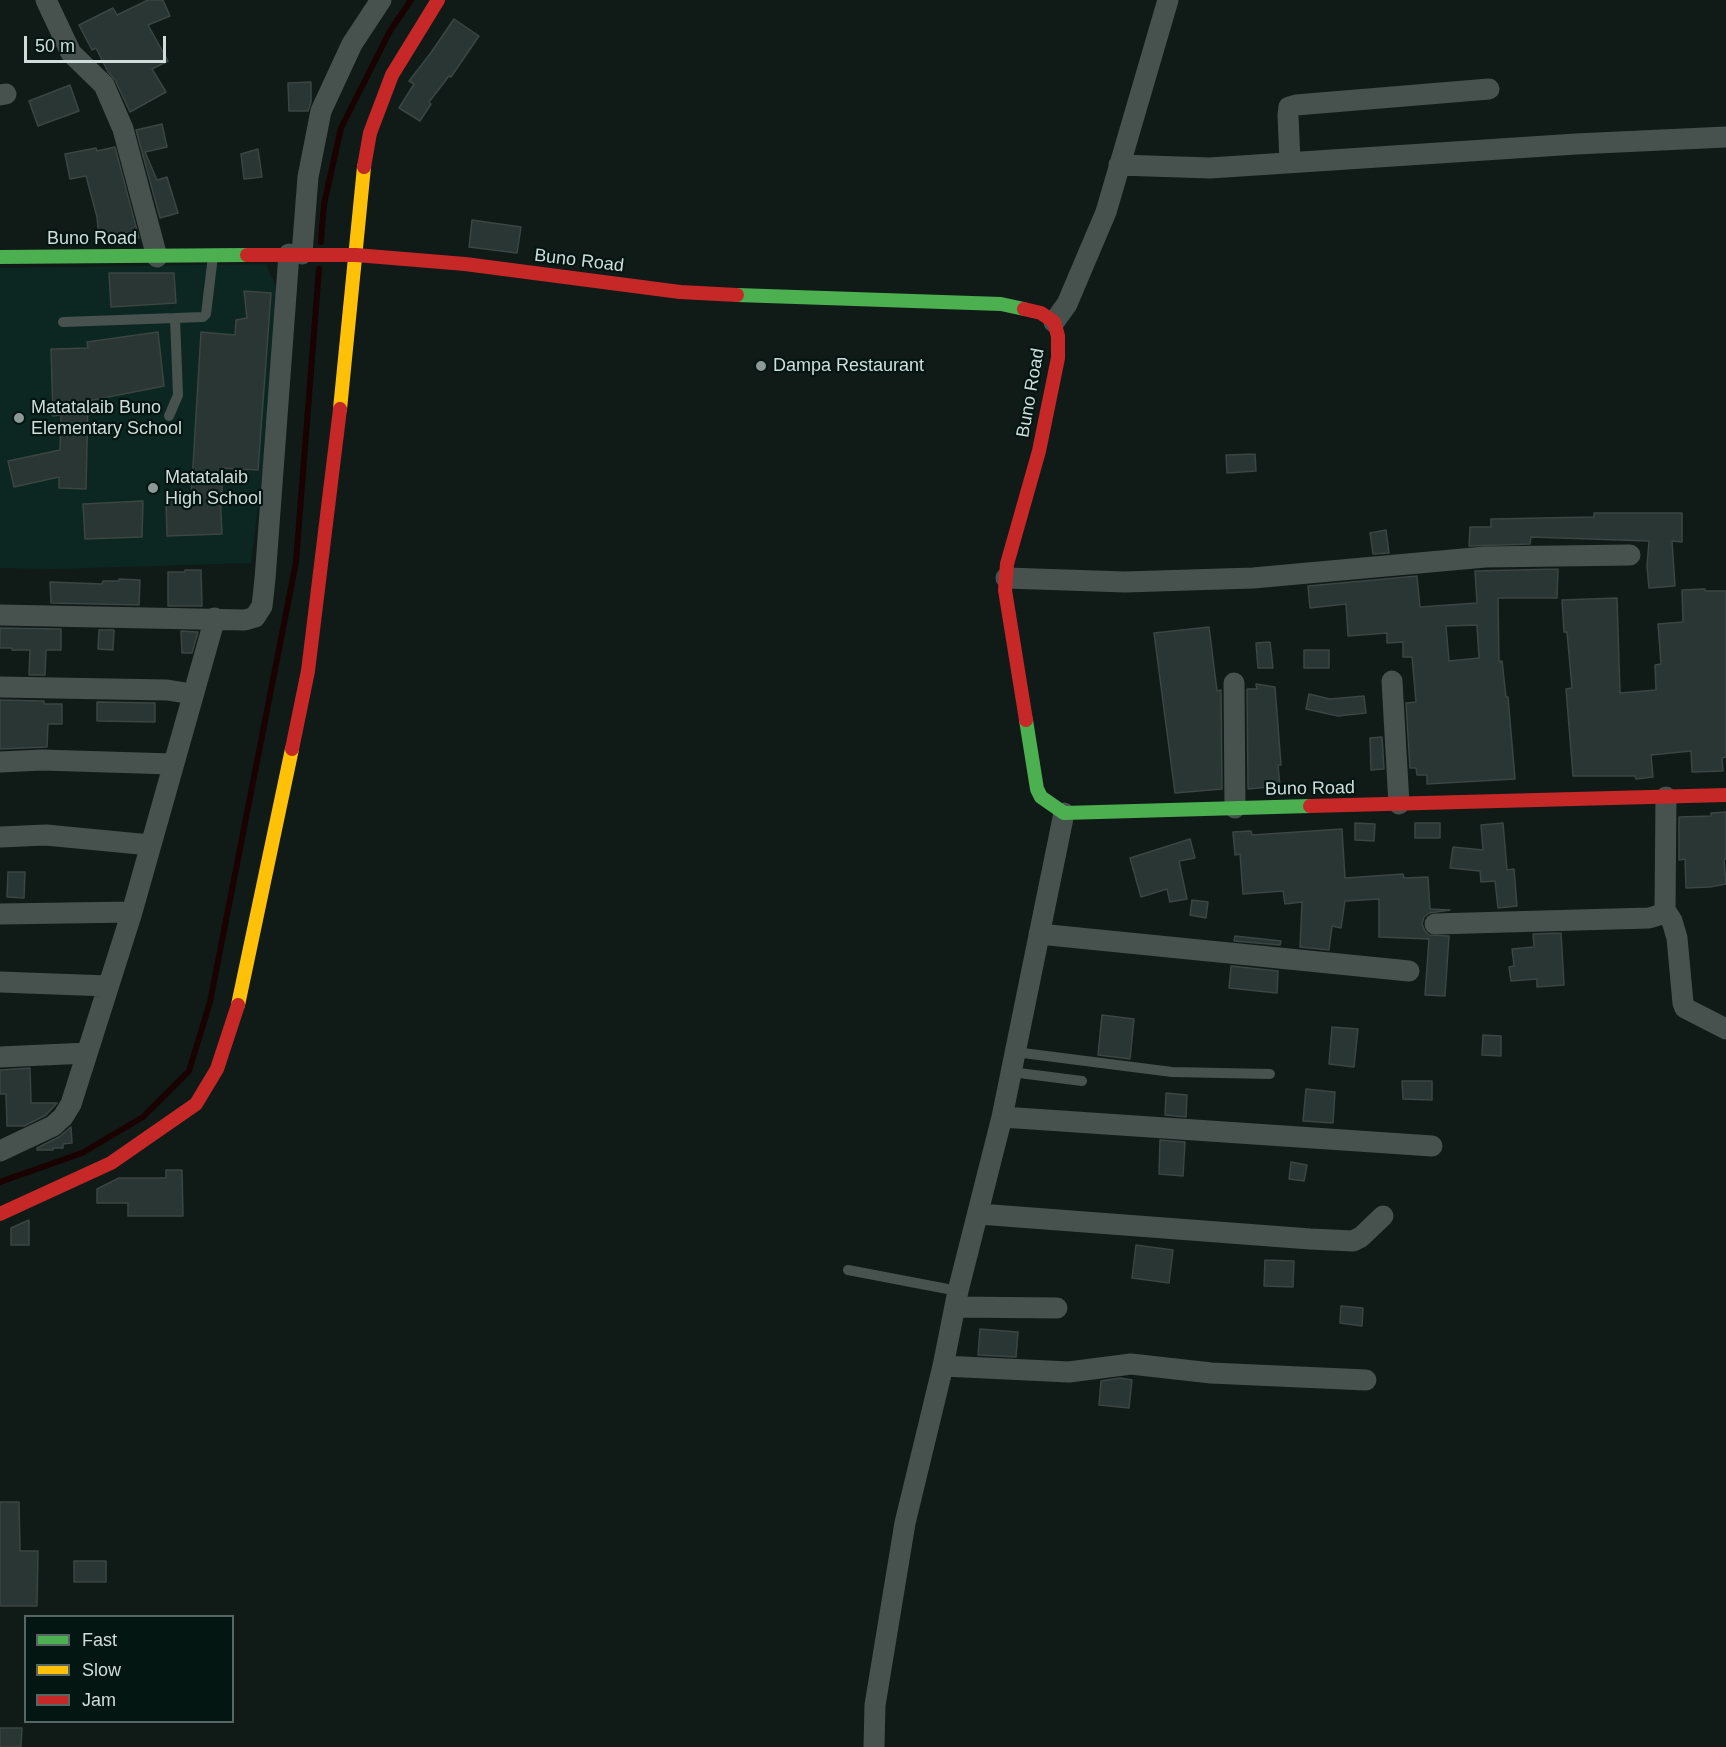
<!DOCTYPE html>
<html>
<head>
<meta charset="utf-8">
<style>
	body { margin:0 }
	#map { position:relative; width:1726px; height:1747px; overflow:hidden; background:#101b18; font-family:Helvetica,sans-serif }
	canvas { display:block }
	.legend { position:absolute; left:24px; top:1615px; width:210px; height:108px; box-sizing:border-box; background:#041612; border:2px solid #566662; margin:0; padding:8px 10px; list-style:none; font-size:18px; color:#d1ddda }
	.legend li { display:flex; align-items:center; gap:12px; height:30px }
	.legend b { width:30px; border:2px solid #566662 }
	.scale { position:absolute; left:24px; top:36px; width:142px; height:27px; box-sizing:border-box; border:3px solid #d1ddda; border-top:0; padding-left:8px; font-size:18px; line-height:21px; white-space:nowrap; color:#d1ddda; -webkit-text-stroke:4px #041612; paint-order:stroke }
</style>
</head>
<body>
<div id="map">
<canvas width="1726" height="1747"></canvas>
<ul class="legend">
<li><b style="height:8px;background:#4caf50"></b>Fast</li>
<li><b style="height:8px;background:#ffc107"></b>Slow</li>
<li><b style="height:8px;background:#c62828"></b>Jam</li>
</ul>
<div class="scale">50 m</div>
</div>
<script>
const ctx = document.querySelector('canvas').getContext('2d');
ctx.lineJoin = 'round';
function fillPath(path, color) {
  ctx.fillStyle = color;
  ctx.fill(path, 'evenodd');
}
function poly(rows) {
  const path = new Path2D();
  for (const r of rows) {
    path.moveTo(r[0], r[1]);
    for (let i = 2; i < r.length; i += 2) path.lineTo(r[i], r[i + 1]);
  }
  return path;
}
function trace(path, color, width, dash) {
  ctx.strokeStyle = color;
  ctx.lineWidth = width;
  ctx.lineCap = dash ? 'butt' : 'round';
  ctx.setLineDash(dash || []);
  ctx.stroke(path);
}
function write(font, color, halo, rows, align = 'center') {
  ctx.font = font + ' Helvetica,sans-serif';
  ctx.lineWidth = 4.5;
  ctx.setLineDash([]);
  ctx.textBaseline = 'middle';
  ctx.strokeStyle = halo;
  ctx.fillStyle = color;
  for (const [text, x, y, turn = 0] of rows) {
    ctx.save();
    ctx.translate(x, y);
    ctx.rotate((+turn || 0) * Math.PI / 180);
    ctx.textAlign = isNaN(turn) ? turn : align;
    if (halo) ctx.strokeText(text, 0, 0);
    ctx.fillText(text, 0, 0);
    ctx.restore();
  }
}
const built = poly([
	[266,264,279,293,280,328,251,563,57,569,0,568,0,268]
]);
const stream = poly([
	[321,242,324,204,341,128,390,31,411,0],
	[0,1182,82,1153,143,1117,189,1071,210,1002,296,562,319,269]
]);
const building = poly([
	[148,0,163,0,170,16,148,25,168,61,152,69,166,92,130,112,115,80,108,72,96,48,92,50,79,25,113,8,117,15,148,0],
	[454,19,479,36,451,77,449,76,429,102,431,104,420,121,399,108,414,84,409,81,430,54,454,19],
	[311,82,311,102,308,111,289,111,288,83,311,82],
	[70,85,79,111,38,126,29,101,70,85],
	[162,124,167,147,145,152,157,180,167,177,178,213,160,218,136,130,162,124],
	[115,147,139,238,99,239,97,217,86,176,70,179,65,154,96,148,97,151,115,147],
	[258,149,262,177,244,179,241,154,258,149],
	[472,220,521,227,517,253,469,247,472,220],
	[109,273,174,273,176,303,111,307,109,273],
	[244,291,271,293,258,470,223,468,222,492,220,492,222,534,167,536,166,500,191,499,201,332,235,335,236,320,247,318,244,291],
	[158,332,164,386,88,401,86,489,59,488,59,477,14,487,8,461,60,450,61,415,53,416,51,349,88,348,87,342,158,332],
	[1255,454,1256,471,1227,473,1226,455,1255,454],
	[143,501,142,537,85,539,83,504,143,501],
	[1594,513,1682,513,1682,542,1672,541,1675,586,1649,588,1647,566,1649,541,1531,537,1530,544,1469,546,1470,527,1491,527,1491,519,1594,517,1594,513],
	[1386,530,1389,553,1373,554,1370,533,1386,530],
	[1558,569,1557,598,1498,598,1499,662,1502,661,1506,697,1508,697,1515,779,1427,784,1427,775,1417,775,1416,768,1410,768,1406,703,1416,702,1412,657,1403,657,1403,642,1387,643,1387,633,1348,636,1346,604,1310,608,1308,586,1417,576,1420,607,1477,603,1475,571,1558,569],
	[1477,625,1479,658,1449,661,1446,626,1477,625],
	[185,570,201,570,202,606,168,606,168,572,185,572,185,570],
	[119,579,140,580,139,605,51,603,50,582,102,584,103,581,119,581,119,579],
	[1705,589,1705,591,1726,591,1726,757,1722,758,1723,771,1692,772,1691,751,1651,755,1653,777,1636,779,1635,776,1573,776,1566,689,1572,688,1567,632,1564,632,1562,600,1617,598,1620,693,1656,690,1655,665,1661,664,1658,624,1683,622,1682,590,1705,589],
	[1209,627,1217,691,1221,690,1222,789,1175,793,1154,633,1209,627],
	[0,628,61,629,61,650,46,650,45,675,29,675,30,650,12,650,12,648,0,648,0,628],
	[99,630,114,630,113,650,98,649,99,630],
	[181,631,198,632,192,653,182,653,181,631],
	[1270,642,1273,668,1258,668,1256,643,1270,642],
	[1304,650,1329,650,1329,668,1304,668,1304,650],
	[1256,684,1275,687,1281,765,1278,765,1280,786,1248,789,1247,689,1257,689,1256,684],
	[1309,694,1330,699,1364,696,1366,713,1338,716,1306,709,1309,694],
	[0,700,44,701,44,704,62,704,62,724,48,724,47,747,0,749,0,700],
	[97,702,155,703,155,722,97,721,97,702],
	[1382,737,1384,769,1371,770,1370,738,1382,737],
	[1726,812,1726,859,1724,859,1726,884,1710,887,1686,888,1685,859,1679,860,1679,817,1711,816,1711,813,1726,812],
	[1355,823,1375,824,1374,841,1355,840,1355,823],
	[1415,823,1440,823,1440,838,1415,838,1415,823],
	[1503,823,1507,870,1514,869,1517,906,1498,908,1495,881,1481,882,1480,871,1450,868,1453,847,1483,850,1481,825,1503,823],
	[1342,829,1345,878,1403,874,1404,878,1428,877,1430,909,1450,910,1429,913,1424,917,1422,924,1425,931,1429,935,1449,936,1445,996,1425,995,1429,939,1379,937,1379,899,1345,901,1341,928,1332,926,1329,950,1300,947,1302,902,1285,904,1283,891,1243,894,1240,854,1235,855,1233,832,1251,831,1252,835,1342,829],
	[1190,839,1195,858,1179,861,1187,899,1170,902,1167,889,1141,897,1130,858,1190,839],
	[8,872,25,872,24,898,7,897,8,872],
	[1192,900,1208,902,1206,918,1190,915,1192,900],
	[1561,933,1564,985,1537,987,1537,979,1511,981,1509,967,1514,966,1512,949,1534,947,1533,934,1561,933],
	[1235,936,1281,941,1280,945,1234,941,1235,936],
	[1231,966,1278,971,1277,993,1229,988,1231,966],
	[1102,1015,1134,1019,1130,1059,1098,1055,1102,1015],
	[1332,1027,1358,1029,1354,1067,1329,1064,1332,1027],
	[1483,1035,1501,1036,1501,1056,1482,1055,1483,1035],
	[30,1068,31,1103,57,1103,46,1115,24,1126,7,1126,6,1094,0,1094,0,1070,30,1068],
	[1402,1081,1432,1081,1432,1100,1403,1099,1402,1081],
	[1306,1089,1335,1092,1333,1123,1303,1121,1306,1089],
	[1166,1093,1187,1095,1186,1117,1165,1115,1166,1093],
	[71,1127,72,1143,63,1144,63,1148,53,1148,53,1150,37,1150,37,1148,59,1137,71,1127],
	[1160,1140,1185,1142,1183,1176,1159,1174,1160,1140],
	[1291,1162,1307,1165,1304,1181,1289,1179,1291,1162],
	[166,1170,182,1170,183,1216,128,1216,128,1203,97,1203,97,1189,119,1178,166,1178,166,1170],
	[29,1220,29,1245,11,1245,11,1228,29,1220],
	[1136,1245,1173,1250,1169,1283,1132,1278,1136,1245],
	[1265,1260,1294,1261,1293,1287,1264,1286,1265,1260],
	[1341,1306,1363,1308,1362,1326,1340,1323,1341,1306],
	[980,1329,1018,1332,1016,1357,978,1355,980,1329],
	[1120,1378,1132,1380,1129,1408,1099,1405,1101,1381,1120,1378],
	[0,1502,19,1502,20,1551,38,1551,37,1606,0,1606,0,1502],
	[74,1561,106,1561,106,1582,74,1582,74,1561],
	[0,1728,22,1728,21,1747,0,1747,0,1728]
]);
const lane = poly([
	[63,322,203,317,206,314,213,256],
	[169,416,178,395,175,318],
	[1015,1052,1172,1072,1270,1074],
	[1011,1072,1082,1081],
	[848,1270,958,1291]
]);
const street = poly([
	[46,0,71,53,104,85,123,129,157,257],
	[0,95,6,94],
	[1290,162,1288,115,1289,107,1296,105,1489,89],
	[1119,165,1210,168,1576,144,1726,137],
	[302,254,308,177,321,111,352,44,381,0],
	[1054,322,1067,304,1106,212,1168,0],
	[1006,578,1125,582,1253,578,1485,557,1630,555],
	[0,615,245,620,255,617,262,606,265,579,289,254],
	[1392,681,1399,804],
	[1234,683,1235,808],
	[0,687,167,690,192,694],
	[0,762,42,760,172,764],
	[0,837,46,835,150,845],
	[1665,910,1672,921,1677,938,1683,1003,1685,1008,1726,1029],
	[0,914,132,912],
	[1435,924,1649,918,1659,915,1665,910,1666,797],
	[1039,934,1409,971],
	[0,982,108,986],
	[0,1057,87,1053],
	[1002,1117,1432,1146],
	[0,1151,53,1126,63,1117,71,1104,132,912,215,618],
	[979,1214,1310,1239,1353,1241,1361,1237,1383,1216],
	[955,1307,1057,1308],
	[943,1366,1069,1372,1131,1364,1211,1373,1366,1380],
	[874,1747,875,1705,905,1523,943,1366,958,1291,1002,1117,1064,813]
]);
const fast = poly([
	[0,257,247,255],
	[737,295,1001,304,1024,309],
	[1026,720,1037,789,1041,797,1064,813,1310,806]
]);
const slow = poly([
	[340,409,364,167],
	[238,1005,292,749]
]);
const jam = poly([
	[364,167,370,133,392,75,438,0],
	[247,255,356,255,465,264,680,292,737,295],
	[1024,309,1041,313,1054,322,1058,336,1058,358,1039,451,1007,564,1005,590,1026,720],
	[292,749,308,671,340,409],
	[1310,806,1726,795],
	[0,1214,111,1163,196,1104,217,1069,238,1005]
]);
const markers = [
	[761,366,6,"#8d9996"],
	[19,418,6,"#8d9996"],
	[153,488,6,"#8d9996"]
];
const streetNames = [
	["Buno Road",92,239],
	["Buno Road",579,261,7],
	["Buno Road",1031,393,-80],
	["Buno Road",1310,789,-1]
];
const poiNames = [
	["Dampa Restaurant",773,366],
	["Matatalaib Buno",31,408],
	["Elementary School",31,429],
	["Matatalaib",165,478],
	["High School",165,499]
];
fillPath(built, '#0c2622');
trace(stream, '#1b0202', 6);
fillPath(building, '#2a3634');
trace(building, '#3b4542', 1.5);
trace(lane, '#47524f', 10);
trace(street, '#47524f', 21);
trace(fast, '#4caf50', 14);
trace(slow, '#ffc107', 14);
trace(jam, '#c62828', 14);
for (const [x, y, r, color] of markers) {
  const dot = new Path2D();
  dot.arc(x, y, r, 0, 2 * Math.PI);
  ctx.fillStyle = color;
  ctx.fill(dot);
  trace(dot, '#041612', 2);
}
write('18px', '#d1ddda', '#041612', streetNames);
write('18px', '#d1ddda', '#041612', poiNames, 'left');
</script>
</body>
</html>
